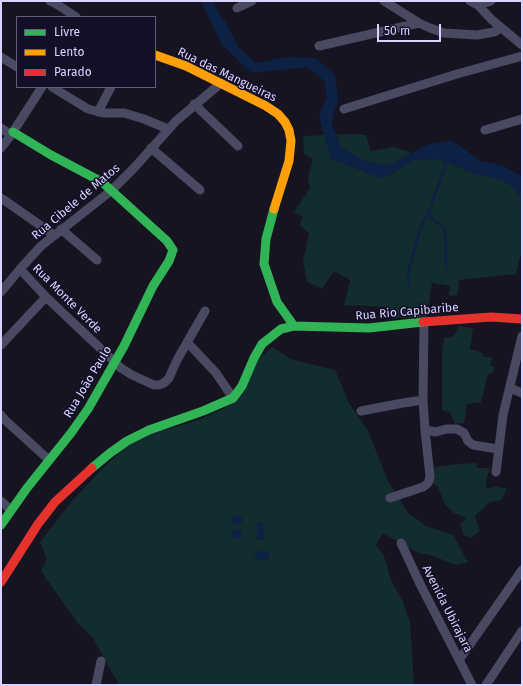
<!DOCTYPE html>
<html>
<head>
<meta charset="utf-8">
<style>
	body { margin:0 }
	#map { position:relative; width:523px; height:686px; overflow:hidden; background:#161421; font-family:"Fira Sans",sans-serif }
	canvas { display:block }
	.frame { position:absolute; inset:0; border:2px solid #d9d4ff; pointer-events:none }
	.legend { position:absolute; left:16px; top:16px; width:140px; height:72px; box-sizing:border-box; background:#130f26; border:1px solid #625e7d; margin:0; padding:5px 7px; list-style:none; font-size:12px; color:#d9d4ff }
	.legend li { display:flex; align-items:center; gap:8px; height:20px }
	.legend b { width:20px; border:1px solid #625e7d }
	.scale { position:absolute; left:377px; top:24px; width:64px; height:18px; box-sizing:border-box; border:2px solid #d9d4ff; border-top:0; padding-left:5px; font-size:12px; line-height:14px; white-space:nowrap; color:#d9d4ff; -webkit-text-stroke:3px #130f26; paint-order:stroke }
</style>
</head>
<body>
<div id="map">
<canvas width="523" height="686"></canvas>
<div class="frame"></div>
<ul class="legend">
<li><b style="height:5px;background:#30b455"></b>Livre</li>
<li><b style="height:5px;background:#ff9f0a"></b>Lento</li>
<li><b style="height:5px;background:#e5322d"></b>Parado</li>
</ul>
<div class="scale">50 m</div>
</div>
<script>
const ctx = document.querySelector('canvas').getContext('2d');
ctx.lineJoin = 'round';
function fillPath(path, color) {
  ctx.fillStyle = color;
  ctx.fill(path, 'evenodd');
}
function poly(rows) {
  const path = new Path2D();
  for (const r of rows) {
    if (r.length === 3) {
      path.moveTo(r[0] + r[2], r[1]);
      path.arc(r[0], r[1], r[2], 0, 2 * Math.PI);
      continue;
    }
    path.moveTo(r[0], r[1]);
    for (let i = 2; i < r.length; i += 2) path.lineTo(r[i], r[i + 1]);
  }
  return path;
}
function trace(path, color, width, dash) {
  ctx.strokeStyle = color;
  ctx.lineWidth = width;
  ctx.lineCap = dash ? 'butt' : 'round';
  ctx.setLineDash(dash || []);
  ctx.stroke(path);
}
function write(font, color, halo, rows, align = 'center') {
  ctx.font = font + ' "Fira Sans",sans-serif';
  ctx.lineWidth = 3;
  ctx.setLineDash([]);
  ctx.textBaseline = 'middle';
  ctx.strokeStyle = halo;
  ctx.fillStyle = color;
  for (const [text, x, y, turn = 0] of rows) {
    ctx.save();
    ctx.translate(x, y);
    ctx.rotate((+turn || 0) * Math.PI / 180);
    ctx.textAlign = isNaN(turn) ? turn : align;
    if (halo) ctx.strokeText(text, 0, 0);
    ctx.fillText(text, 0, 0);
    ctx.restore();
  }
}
const green = poly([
	[351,134,366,135,371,151,395,147,426,158,437,153,522,185,522,248,516,274,459,280,458,295,449,296,450,286,432,283,427,317,392,318,390,307,344,305,350,280,334,271,322,289,307,282,303,261,309,233,300,225,303,217,294,212,310,188,308,179,313,159,304,154,303,136],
	[458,326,473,328,470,349,481,352,484,357,492,357,490,366,494,367,492,373,488,374,481,402,467,404,464,423,455,424,450,412,442,410,442,356,444,338,452,337,456,332],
	[272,347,291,359,335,370,349,403,368,431,388,481,408,513,426,526,453,535,468,562,456,565,430,555,418,553,383,533,376,545,384,556,391,580,403,602,410,622,414,685,119,685,93,638,76,621,41,571,47,559,40,542,72,501,103,468,134,438,196,421,225,408,244,372],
	[476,463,477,468,490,468,486,481,486,489,496,486,507,489,501,500,490,502,475,516,480,531,471,538,464,535,460,525,466,518,454,513,445,505,438,487,431,481,435,467,458,464]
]);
const water = poly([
	[201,1,214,1,219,15,225,21,239,48,256,63,287,57,316,58,335,75,338,101,333,116,332,124,341,147,367,162,389,165,427,145,451,140,481,161,502,165,521,176,522,177,522,198,509,184,491,177,475,174,438,159,415,160,382,179,331,159,319,116,321,110,327,96,324,81,308,67,252,73,222,45],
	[237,520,5],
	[257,522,263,522,264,540,257,540],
	[237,534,5],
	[259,551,268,551,269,553,269,559,262,561,257,560,254,554]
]);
const stream = poly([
	[428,213,433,220,444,227,446,242,446,269],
	[409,286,408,273,420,229,428,213,444,170,445,159]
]);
const street = poly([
	[50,1,55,3,76,17],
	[384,1,419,23,430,28,444,33,477,35,494,32,501,28],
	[470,1,478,5,491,19,522,45],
	[478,5,491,1],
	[237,8,252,1],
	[319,46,419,23],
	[1,57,17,67],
	[52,87,88,109,103,113,124,113,144,119,168,129],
	[194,104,238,146],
	[344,109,457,74,522,56],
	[98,112,111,87],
	[1,128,11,135],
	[485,130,522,119],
	[1,148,11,135,42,87],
	[151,148,200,190],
	[1,198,54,235],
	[61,229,97,260],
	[20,269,46,297,121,368,132,375,154,385,159,385,164,383,169,378,177,360,205,311],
	[1,292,20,269,41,246,112,190,134,168,176,121,221,83],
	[187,342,216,373,233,398],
	[1,345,46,297],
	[510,388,522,393],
	[361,411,403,403,423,400],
	[1,415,5,420,49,460],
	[425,430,436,432,446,429,457,429,464,433,468,441,473,445,498,449],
	[496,472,503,415,522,336],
	[390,498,423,487,427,484,429,481,430,476,425,430,423,400,424,322],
	[1,501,11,510],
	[401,543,421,586,472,685],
	[459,660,522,570],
	[96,685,101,661],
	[486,685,522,631]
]);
const fast = poly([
	[274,209,266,239,264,264,277,302,294,326],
	[92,468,110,453,127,441,149,430,203,411,233,398,242,386,254,358,262,344,281,329,294,326,369,328,423,322],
	[1,525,27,488,71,433,88,409,124,346,153,286,169,261,173,250,167,241,102,182,51,155,13,132]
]);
const slow = poly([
	[155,55,186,66,266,106,278,114,285,122,289,130,291,141,289,161,274,209]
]);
const jam = poly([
	[423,322,491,317,522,319],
	[1,582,38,524,55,502,92,468]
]);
const streetNames = [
	["Rua das Mangueiras",227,75,26],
	["Rua Cibele de Matos",76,202,-40],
	["Rua Monte Verde",67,299,45],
	["Rua Rio Capibaribe",407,312,-5],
	["Rua João Paulo",88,382,-59],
	["Avenida Ubirajara",447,609,63]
];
fillPath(green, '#132c2d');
fillPath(water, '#0d2144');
trace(stream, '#0d2144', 2.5);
trace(street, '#4a4962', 9);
trace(fast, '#30b455', 9);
trace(slow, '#ff9f0a', 9);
trace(jam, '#e5322d', 9);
write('12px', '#d9d4ff', '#130f26', streetNames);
</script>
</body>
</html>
